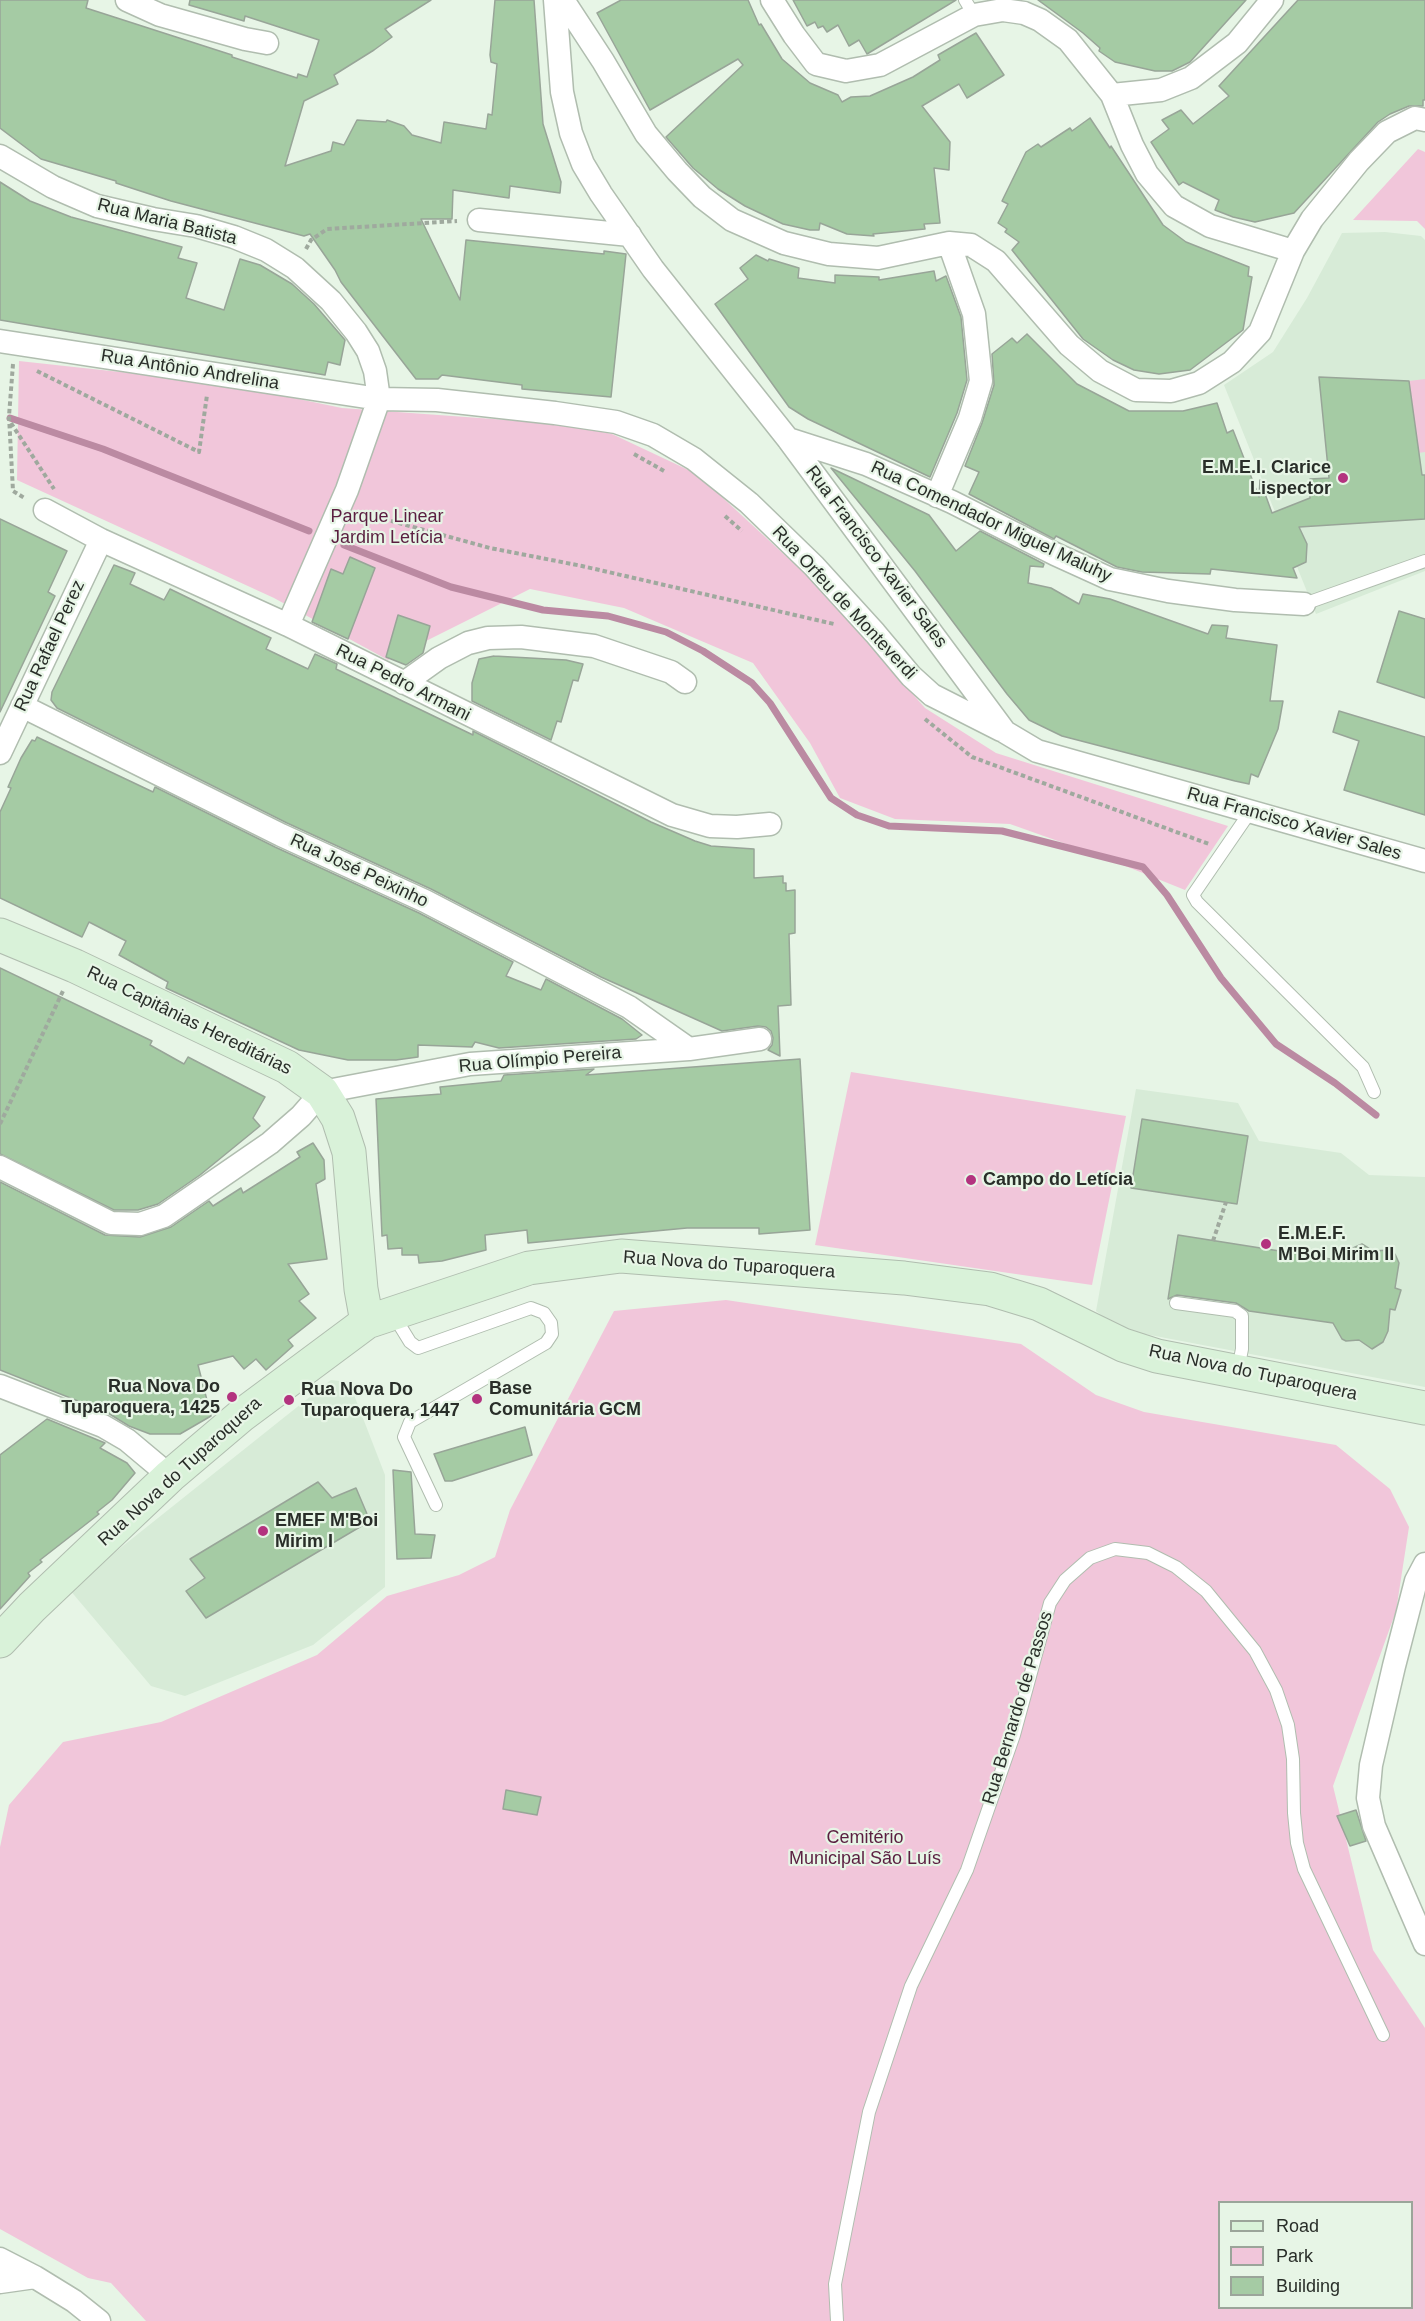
<!DOCTYPE html>
<html>
<head>
<meta charset="utf-8">
<style>
	body { margin:0 }
	#map { position:relative; width:1425px; height:2321px; overflow:hidden; background:#e7f5e6; font-family:Helvetica,sans-serif }
	canvas { display:block }
	.legend { position:absolute; left:1218px; top:2201px; width:195px; height:108px; box-sizing:border-box; background:#e7f5e6; border:2px solid #9ba59a; margin:0; padding:8px 10px; list-style:none; font-size:18px; color:#292e29 }
	.legend li { display:flex; align-items:center; gap:12px; height:30px }
	.legend b { width:30px; border:2px solid #9ba59a }
</style>
</head>
<body>
<div id="map">
<canvas width="1425" height="2321"></canvas>
<ul class="legend">
<li><b style="height:8px;background:#d9f2d9"></b>Road</li>
<li><b style="height:16px;background:#f1c6da"></b>Park</li>
<li><b style="height:16px;background:#a5cba4"></b>Building</li>
</ul>
</div>
<script>
const ctx = document.querySelector('canvas').getContext('2d');
ctx.lineJoin = 'round';
function fillPath(path, color) {
  ctx.fillStyle = color;
  ctx.fill(path, 'evenodd');
}
function poly(rows) {
  const path = new Path2D();
  for (const r of rows) {
    path.moveTo(r[0], r[1]);
    for (let i = 2; i < r.length; i += 2) path.lineTo(r[i], r[i + 1]);
  }
  return path;
}
function trace(path, color, width, dash) {
  ctx.strokeStyle = color;
  ctx.lineWidth = width;
  ctx.lineCap = dash ? 'butt' : 'round';
  ctx.setLineDash(dash || []);
  ctx.stroke(path);
}
function write(font, color, halo, rows, align = 'center') {
  ctx.font = font + ' Helvetica,sans-serif';
  ctx.lineWidth = 4.5;
  ctx.setLineDash([]);
  ctx.textBaseline = 'middle';
  ctx.strokeStyle = halo;
  ctx.fillStyle = color;
  for (const [text, x, y, turn = 0] of rows) {
    ctx.save();
    ctx.translate(x, y);
    ctx.rotate((+turn || 0) * Math.PI / 180);
    ctx.textAlign = isNaN(turn) ? turn : align;
    if (halo) ctx.strokeText(text, 0, 0);
    ctx.fillText(text, 0, 0);
    ctx.restore();
  }
}
const built = poly([
	[1385,232,1421,236,1425,240,1425,571,1316,614,1224,385,1273,352,1307,298,1342,233],
	[1136,1089,1238,1103,1259,1141,1341,1153,1369,1175,1425,1177,1425,1387,1118,1329,1096,1311],
	[331,1380,349,1382,385,1475,385,1587,313,1645,185,1696,151,1686,69,1589]
]);
const green = poly([
	[1418,149,1425,152,1425,229,1417,221,1353,220],
	[19,361,221,383,342,408,562,424,612,434,697,474,815,583,925,708,996,753,1228,826,1185,890,1103,857,1010,824,895,819,840,798,810,743,753,663,624,608,530,589,388,660,274,598,17,480],
	[1425,379,1425,452,1418,453,1409,381],
	[851,1072,1126,1116,1092,1285,815,1245],
	[726,1300,1021,1344,1096,1395,1144,1412,1336,1445,1390,1489,1409,1527,1396,1611,1333,1786,1373,1950,1425,2028,1425,2321,146,2321,111,2283,88,2278,0,2229,0,1847,9,1805,63,1742,161,1722,317,1655,387,1596,459,1575,495,1557,510,1510,614,1311],
	[1220,2202,1412,2202,1412,2308,1220,2308]
]);
const stream = poly([
	[10,418,103,449,309,531],
	[344,545,451,587,543,610,608,616,666,632,703,651,752,683,770,703,831,798,857,815,889,826,1002,831,1143,867,1167,895,1221,978,1276,1044,1335,1083,1376,1115]
]);
const building = poly([
	[0,0,88,0,86,8,232,55,232,57,297,78,298,74,307,77,319,40,245,16,244,21,189,5,190,0,431,0,385,29,392,37,374,50,334,75,338,84,304,101,285,166,331,151,333,142,344,145,357,120,386,122,387,120,404,126,412,135,441,143,444,122,486,129,488,114,492,115,497,64,491,62,490,55,495,0,534,0,543,124,561,182,560,193,510,186,509,198,453,190,452,219,421,219,460,300,466,240,604,254,604,251,626,254,611,397,522,389,522,385,442,375,438,379,416,379,341,282,335,270,310,234,304,236,171,201,116,183,116,181,41,159,0,128,0,0],
	[621,0,748,0,759,25,761,24,782,59,810,83,838,95,842,102,851,97,870,96,913,77,940,60,938,55,976,33,1004,75,967,98,959,84,922,106,950,142,949,170,934,168,940,223,924,224,925,229,873,234,874,236,847,234,820,223,819,230,810,230,783,224,745,206,718,189,693,168,666,137,743,65,738,59,650,110,597,13,621,0],
	[793,0,956,0,867,54,859,40,849,46,838,25,827,32,823,26,818,28,815,22,807,26,793,0],
	[1038,0,1246,0,1190,62,1172,71,1155,71,1115,62,1099,51,1100,48,1083,33,1038,0],
	[1298,0,1425,0,1425,100,1423,100,1423,106,1409,106,1390,114,1378,122,1294,213,1255,222,1233,217,1215,210,1219,200,1183,182,1179,185,1151,142,1169,129,1162,120,1181,110,1193,124,1229,96,1219,86,1298,0],
	[1090,118,1110,148,1111,146,1163,225,1186,242,1249,267,1248,276,1252,277,1243,330,1190,370,1159,374,1134,370,1113,360,1083,339,1012,250,1019,242,1005,232,1007,229,998,223,1008,204,1002,201,1026,152,1038,144,1041,147,1070,128,1072,131,1090,118],
	[0,182,30,201,71,217,182,247,178,258,197,263,186,298,224,310,240,259,260,265,292,284,314,304,345,340,340,365,328,362,325,375,0,320,0,182],
	[756,255,768,261,769,259,799,268,798,278,835,283,835,275,879,277,879,280,934,271,936,281,946,276,961,317,967,380,957,413,930,477,808,419,789,407,715,304,748,279,740,268,756,255],
	[1027,334,1077,384,1129,411,1183,411,1217,403,1227,433,1233,430,1259,497,1260,480,1272,513,1310,498,1310,479,1329,478,1319,377,1409,381,1422,475,1425,475,1425,519,1299,527,1307,544,1306,562,1293,568,1297,578,1211,569,1210,574,1142,572,1117,567,1056,536,1054,539,969,494,979,472,965,466,982,423,994,385,992,354,1012,338,1017,343,1027,334],
	[831,468,929,515,956,551,980,531,1044,564,1043,567,1030,566,1028,583,1051,588,1079,604,1083,594,1110,599,1208,634,1212,625,1228,626,1226,638,1277,645,1270,701,1283,701,1278,729,1258,777,1251,774,1249,784,1235,781,1062,736,1029,720,1007,694,915,571,831,468],
	[0,519,67,551,48,592,55,596,0,712,0,519],
	[350,557,375,568,348,639,312,622,331,569,343,574,350,557],
	[114,565,135,573,130,584,164,600,170,589,271,638,266,649,289,660,308,669,315,654,337,664,336,669,473,735,473,731,651,822,695,841,711,846,754,849,754,878,783,876,783,883,786,883,786,891,795,890,795,933,789,934,791,1005,778,1006,780,1056,768,1050,772,1045,773,1038,771,1031,766,1027,758,1026,722,1031,601,977,431,889,287,823,57,708,51,700,52,692,114,565],
	[1399,611,1425,619,1425,698,1377,682,1399,611],
	[398,615,430,626,423,653,406,665,386,657,398,615],
	[494,656,566,660,583,664,578,681,573,680,561,722,557,721,551,740,472,701,472,683,479,659,494,656],
	[1339,711,1425,737,1425,815,1344,790,1359,741,1333,732,1339,711],
	[37,737,153,792,155,787,275,847,419,913,513,962,506,976,541,990,546,979,622,1019,642,1035,636,1039,499,1048,475,1042,472,1047,418,1045,418,1057,396,1060,348,1060,299,1050,166,988,168,982,119,955,126,941,89,922,82,937,0,898,0,812,11,788,8,787,21,758,32,740,35,741,37,737],
	[0,968,152,1041,150,1045,184,1064,188,1057,265,1097,253,1118,260,1126,200,1175,158,1204,138,1210,114,1210,0,1154,0,968],
	[800,1059,810,1230,759,1234,759,1228,687,1228,528,1243,527,1230,485,1235,486,1250,442,1261,419,1263,418,1255,402,1255,402,1248,388,1249,387,1235,382,1236,376,1099,441,1094,440,1087,501,1081,504,1075,594,1069,586,1075,800,1059],
	[1142,1119,1248,1136,1237,1204,1131,1188,1142,1119],
	[313,1143,324,1160,325,1179,316,1184,327,1259,288,1264,309,1294,299,1301,316,1318,288,1340,293,1346,266,1370,256,1359,244,1369,233,1356,198,1365,211,1416,180,1434,150,1434,129,1426,108,1413,0,1370,0,1182,105,1235,140,1237,171,1227,209,1201,213,1206,241,1188,243,1193,300,1157,297,1152,313,1143],
	[1178,1235,1343,1261,1353,1248,1362,1244,1373,1251,1389,1250,1395,1254,1399,1263,1395,1288,1401,1290,1395,1310,1390,1309,1388,1331,1383,1342,1372,1349,1359,1340,1346,1341,1342,1339,1333,1323,1249,1311,1236,1303,1177,1295,1168,1299,1178,1235],
	[47,1419,105,1443,100,1448,127,1463,135,1473,112,1500,97,1512,99,1514,40,1560,42,1562,28,1573,30,1576,0,1609,0,1455,47,1419],
	[525,1427,532,1455,452,1481,445,1481,434,1454,525,1427],
	[393,1470,411,1472,415,1534,435,1535,431,1558,397,1559,393,1470],
	[318,1482,332,1498,356,1488,370,1521,206,1618,186,1591,205,1578,190,1559,318,1482],
	[506,1790,541,1797,537,1815,503,1809,506,1790],
	[1356,1810,1366,1841,1350,1846,1337,1816,1356,1810]
]);
const path = poly([
	[306,249,311,240,327,229,457,221],
	[13,364,9,416,13,491,26,499],
	[37,371,199,452,207,395],
	[11,423,54,489],
	[634,454,664,471],
	[362,513,490,548,582,566,834,624],
	[725,516,742,531],
	[925,719,972,757,1209,844],
	[0,1124,63,991],
	[1213,1241,1226,1202]
]);
const lane = poly([
	[965,0,974,15],
	[1304,604,1425,561],
	[1250,812,1193,895,1197,902,1363,1067,1374,1092],
	[1176,1303,1235,1311,1242,1316,1242,1349,1238,1369],
	[394,1316,410,1342,418,1348,531,1308,544,1313,551,1323,552,1334,546,1343,410,1422,404,1437,436,1505],
	[837,2321,835,2284,869,2112,911,1986,967,1870,1014,1735,1050,1603,1065,1580,1090,1558,1115,1549,1148,1553,1176,1567,1206,1591,1255,1651,1276,1690,1288,1725,1293,1759,1294,1813,1297,1843,1304,1869,1383,2035]
]);
const street = poly([
	[127,0,160,15,245,39,267,43],
	[555,0,562,92,571,133,583,164,601,194,653,269,788,439,1005,732,1037,751,1425,861],
	[563,0,603,61,646,134,677,171,702,197,732,220,784,243,829,254,878,258,949,243,971,245,996,261,1069,345,1100,371,1136,390,1171,391,1199,383,1232,362,1260,332,1293,251,1312,219,1359,161,1387,132,1415,118,1425,120],
	[772,0,794,35,816,64,846,71,880,65,974,15,1003,10,1024,13,1040,20,1068,40,1112,95,1132,145,1147,174,1174,206,1210,226,1293,251],
	[1112,95,1161,90,1191,78,1237,43,1272,0],
	[0,156,53,187,97,206,153,219,196,226,234,237,266,250,295,268,331,301,356,332,368,351,375,371,379,399,347,490,288,625],
	[479,220,630,235],
	[0,341,379,399,437,400,555,413,616,422,653,435,694,459,749,503,814,566,875,633,911,676,932,695,1001,730],
	[788,439,866,464,952,502,1055,554,1110,579,1168,591,1235,600,1304,604],
	[937,496,970,418,981,381,974,314,949,243],
	[45,510,101,540,288,625,672,815,710,826,737,827,770,824],
	[404,683,439,658,468,643,488,638,521,637,594,646,671,672,685,682],
	[22,706,281,835,425,901,629,1007,689,1049],
	[0,753,101,540],
	[0,1167,111,1223,140,1224,164,1216,270,1143,301,1116,322,1092,470,1064,689,1049,760,1039],
	[0,1386,103,1426,127,1440,170,1476],
	[1425,1564,1416,1581,1394,1666,1371,1765,1368,1798,1374,1826,1425,1944],
	[0,2259,35,2277,74,2301,99,2321],
	[0,2282,35,2277]
]);
const secondary = poly([
	[0,935,75,966,287,1067,322,1092,338,1118,349,1152,361,1289,367,1322],
	[0,1641,32,1607,170,1476,242,1415,367,1322,529,1268,621,1256,904,1278,990,1289,1039,1304,1123,1345,1157,1356,1425,1408]
]);
const markers = [
	[1343,478,6,"#b3337f"],
	[971,1180,6,"#b3337f"],
	[1266,1244,6,"#b3337f"],
	[232,1397,6,"#b3337f"],
	[477,1399,6,"#b3337f"],
	[289,1400,6,"#b3337f"],
	[263,1531,6,"#b3337f"]
];
const streetNames = [
	["Rua Maria Batista",167,222,14],
	["Rua Antônio Andrelina",190,370,9],
	["Rua Comendador Miguel Maluhy",991,522,25],
	["Rua Francisco Xavier Sales",876,557,53],
	["Rua Orfeu de Monteverdi",844,603,47],
	["Rua Rafael Perez",50,646,-65],
	["Rua Pedro Armani",403,683,27],
	["Rua Francisco Xavier Sales",1294,824,16],
	["Rua José Peixinho",359,871,25],
	["Rua Capitânias Hereditárias",189,1021,26],
	["Rua Olímpio Pereira",540,1060,-5],
	["Rua Nova do Tuparoquera",729,1265,4],
	["Rua Nova do Tuparoquera",1253,1373,12],
	["Rua Nova do Tuparoquera",180,1472,-42],
	["Rua Bernardo de Passos",1018,1708,-73]
];
const poiNames = [
	["E.M.E.I. Clarice",1331,468,"right"],
	["Lispector",1331,489,"right"],
	["Campo do Letícia",983,1180],
	["E.M.E.F.",1278,1234],
	["M'Boi Mirim II",1278,1255],
	["Rua Nova Do",220,1387,"right"],
	["Tuparoquera, 1425",220,1408,"right"],
	["Base",489,1389],
	["Comunitária GCM",489,1410],
	["Rua Nova Do",301,1390],
	["Tuparoquera, 1447",301,1411],
	["EMEF M'Boi",275,1521],
	["Mirim I",275,1542]
];
const parkNames = [
	["Parque Linear",387,517],
	["Jardim Letícia",387,538],
	["Cemitério",865,1838],
	["Municipal São Luís",865,1859]
];
fillPath(built, '#d7ebd7');
fillPath(green, '#f1c6da');
trace(stream, '#bb8aa2', 7);
fillPath(building, '#a5cba4');
trace(building, '#98a598', 1.5);
trace(lane, '#b0bdaf', 14);
trace(street, '#b0bdaf', 25);
trace(secondary, '#b0bdaf', 35);
trace(path, '#9fa99e', 4, [4.5, 3]);
trace(lane, '#fff', 12);
trace(street, '#fff', 22);
trace(secondary, '#d9f2d9', 33);
for (const [x, y, r, color] of markers) {
  const dot = new Path2D();
  dot.arc(x, y, r, 0, 2 * Math.PI);
  ctx.fillStyle = color;
  ctx.fill(dot);
  trace(dot, '#e7f5e6', 2);
}
write('18px', '#292e29', '#e7f5e6', streetNames);
write('bold 18px', '#292e29', '#e7f5e6', poiNames, 'left');
write('18px', '#5a1e40', '#e7f5e6', parkNames);
</script>
</body>
</html>
